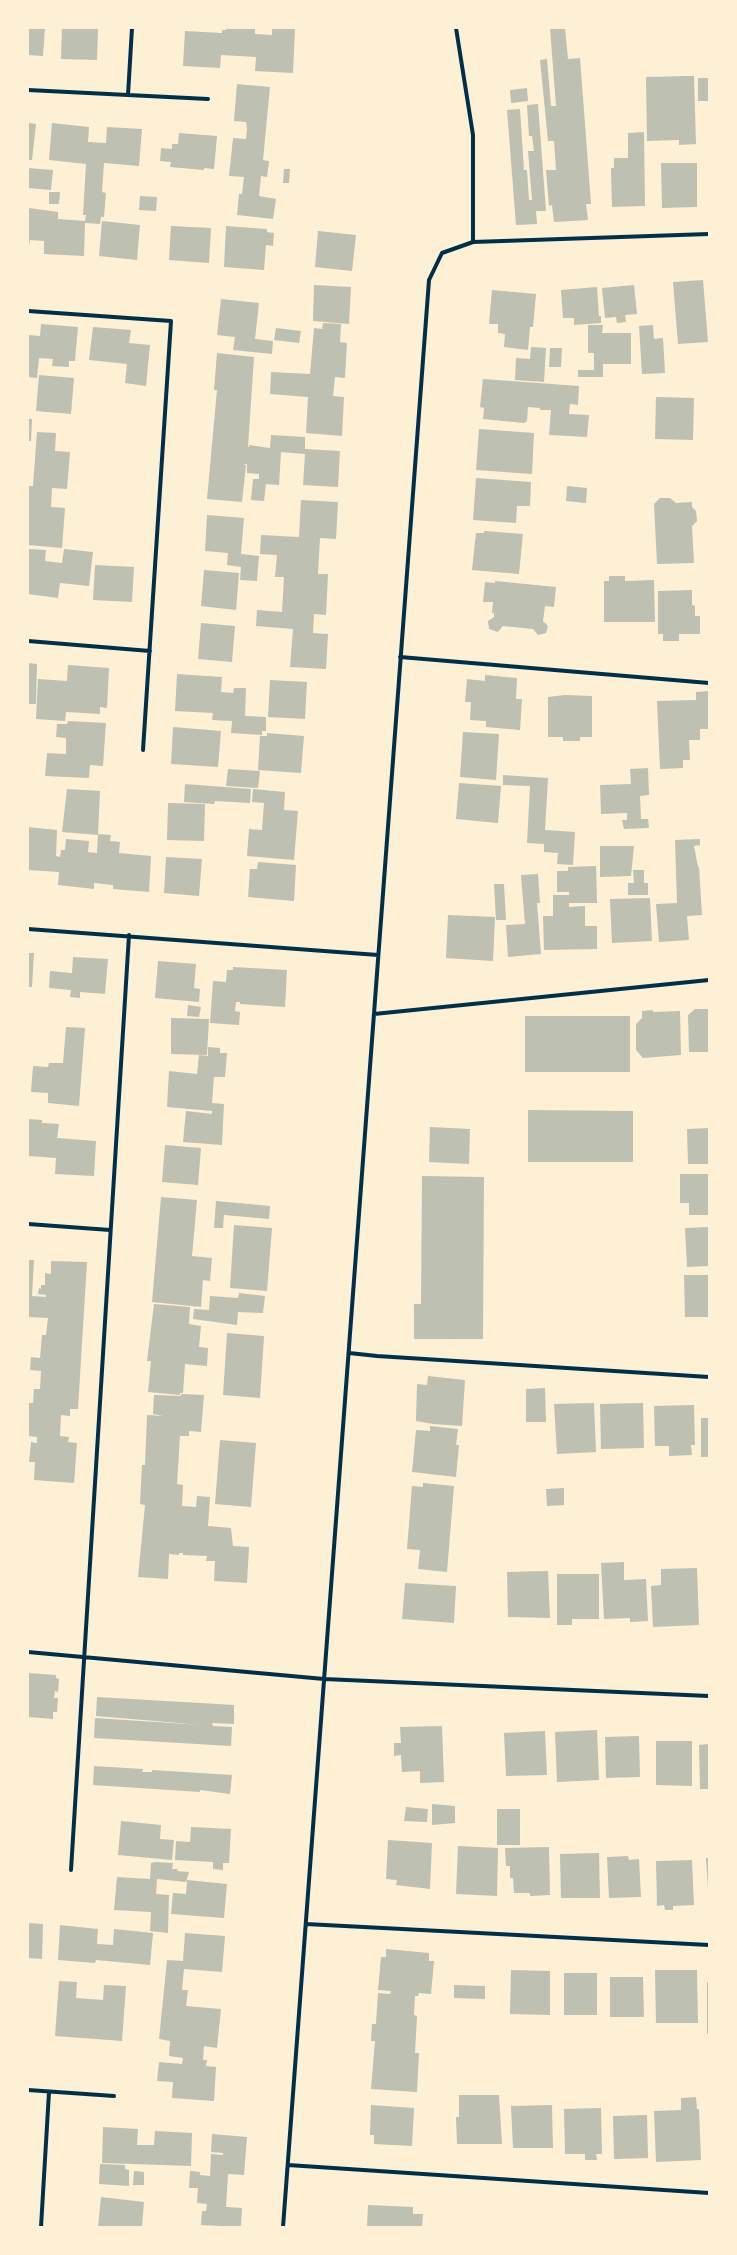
<!DOCTYPE html>
<html>
<head>
<meta charset="utf-8">
<style>
	body { margin:0 }
	#map { position:relative; width:737px; height:2255px; overflow:hidden; background:#fdf0d5; font-family:Commissioner,sans-serif }
	canvas { display:block }
	.frame { position:absolute; inset:0; border:29px solid #fdf0d5; pointer-events:none }
</style>
</head>
<body>
<div id="map">
<canvas width="737" height="2255"></canvas>
<div class="frame"></div>
</div>
<script>
const ctx = document.querySelector('canvas').getContext('2d');
ctx.lineJoin = 'round';
function fillPath(path, color) {
  ctx.fillStyle = color;
  ctx.fill(path, 'evenodd');
}
function poly(rows) {
  const path = new Path2D();
  for (const r of rows) {
    path.moveTo(r[0], r[1]);
    for (let i = 2; i < r.length; i += 2) path.lineTo(r[i], r[i + 1]);
  }
  return path;
}
function trace(path, color, width, dash) {
  ctx.strokeStyle = color;
  ctx.lineWidth = width;
  ctx.lineCap = dash ? 'butt' : 'round';
  ctx.setLineDash(dash || []);
  ctx.stroke(path);
}
const building = poly([
	[28,28,45,28,43,56,28,55],
	[62,28,98,28,97,60,61,59],
	[226,28,255,28,255,34,272,35,272,28,295,28,293,73,255,71,256,57,221,55,220,68,183,66,185,31,222,33,222,30,226,30],
	[550,28,565,28,568,59,580,58,591,204,586,204,588,220,554,222,552,205,549,206,546,170,556,170,554,141,548,141,540,60,547,59,551,106,556,106],
	[685,76,694,76,696,144,679,145,679,140,647,141,646,77],
	[698,78,709,78,709,101,698,101],
	[237,84,270,87,263,160,269,161,267,177,261,176,259,196,276,199,273,219,237,215,239,194,242,194,244,177,229,176,233,138,246,139,247,128,246,122,234,121],
	[527,88,528,101,511,103,510,90],
	[538,104,546,211,536,211,537,224,516,225,507,110,520,109,524,170,527,170,529,200,532,200,528,151,534,151,532,136,529,136,527,105],
	[28,123,36,124,32,160,28,160],
	[52,123,89,127,88,142,106,143,107,127,142,129,139,166,104,163,102,192,106,193,104,217,101,217,100,224,85,223,84,256,44,254,44,241,30,240,28,251,29,208,58,212,58,219,85,221,86,215,83,215,86,164,49,160],
	[644,132,645,206,612,207,611,168,614,168,614,158,628,158,628,133],
	[179,133,217,136,214,169,204,168,204,170,170,167,171,162,160,161,161,148,172,149,172,144,178,144],
	[661,163,697,163,697,207,662,208],
	[28,168,53,170,51,190,28,188],
	[284,169,290,169,289,183,283,183],
	[49,192,60,192,59,204,49,204],
	[140,196,157,197,156,211,139,210],
	[102,221,140,225,137,260,99,256],
	[171,226,211,228,209,263,169,260],
	[226,226,267,229,267,232,274,233,273,246,266,245,264,270,224,267],
	[318,231,356,235,352,271,315,267],
	[703,280,708,342,678,344,673,282],
	[314,285,351,287,349,324,313,321],
	[634,285,637,314,625,315,626,322,617,323,616,317,605,318,602,288],
	[597,287,599,316,601,316,601,323,574,325,574,318,563,318,561,290],
	[492,290,536,294,533,327,530,327,528,350,504,347,505,334,498,333,498,324,489,324],
	[221,299,259,303,255,339,273,341,272,354,233,350,235,337,217,335],
	[323,323,341,324,340,342,347,343,345,378,335,377,333,396,344,397,342,436,306,433,308,397,270,394,271,372,310,374,314,328,322,329],
	[41,324,78,327,75,361,69,361,69,367,52,366,53,359,39,358,37,378,28,377,28,335,40,336],
	[588,325,603,325,602,333,631,333,631,364,603,364,603,377,578,377,578,370,594,370,594,353,588,353],
	[653,325,654,339,663,338,665,373,642,374,639,326],
	[93,327,131,330,129,343,150,345,146,386,125,383,127,364,89,360],
	[276,328,301,331,299,343,274,340],
	[531,347,546,348,544,382,515,380,516,358,530,359],
	[550,348,562,348,561,367,549,367],
	[217,353,254,357,248,447,244,447,249,447,249,445,270,448,271,435,305,437,305,449,340,451,338,487,303,485,305,454,281,452,279,485,266,484,264,501,251,500,253,479,259,479,259,474,247,473,247,464,243,464,246,465,242,502,207,499,217,390,214,390],
	[39,375,74,378,71,414,36,411],
	[483,379,579,386,578,405,570,404,569,414,589,415,587,437,549,435,551,410,540,410,540,408,528,407,527,421,524,423,483,419,484,408,480,407],
	[656,397,694,398,693,440,655,439],
	[28,419,32,419,31,441,28,441],
	[479,429,534,433,532,474,476,470],
	[37,432,56,433,55,451,70,452,67,489,52,488,51,507,65,508,62,548,28,545,28,486,33,486],
	[476,478,531,482,530,506,517,506,516,523,473,520],
	[567,486,587,488,586,503,566,501],
	[660,498,670,498,676,503,692,502,692,507,696,511,697,521,692,526,694,563,657,564,654,504],
	[301,500,338,502,336,539,320,538,318,574,328,574,326,615,314,614,313,633,328,634,326,669,290,667,293,629,256,626,257,610,282,612,284,577,275,577,277,555,260,554,261,535,299,537],
	[207,515,244,518,241,554,259,556,257,581,240,580,241,567,227,565,228,553,205,551],
	[484,531,523,534,519,574,472,570,476,533,484,533],
	[28,549,46,550,45,561,62,563,64,549,93,552,89,586,60,583,58,598,28,594],
	[95,565,134,567,132,602,93,600],
	[204,570,239,573,236,610,201,606],
	[609,576,625,576,625,581,654,580,655,622,604,622,604,581,609,581],
	[495,581,556,587,554,607,545,606,543,621,548,626,546,633,538,635,533,629,503,626,498,632,489,629,488,621,494,617,494,613,492,613,493,602,483,602,485,582,495,583],
	[692,590,692,605,695,606,695,616,700,616,700,634,679,634,679,641,663,641,663,634,658,634,658,591],
	[201,623,235,626,232,662,198,659],
	[28,663,37,664,36,704,28,704],
	[68,665,109,668,107,708,100,707,100,714,66,712,65,721,36,719,38,679,67,681],
	[177,674,222,677,221,692,233,693,234,688,246,688,245,716,266,717,266,731,262,731,262,735,231,733,232,721,212,720,213,713,175,711],
	[485,675,517,678,516,699,522,699,520,730,486,727,486,721,470,720,471,702,465,702,467,679,485,681],
	[270,680,307,682,305,719,268,717],
	[709,691,709,729,700,729,700,740,689,740,690,760,683,760,683,768,660,769,657,701,696,700,696,692],
	[565,695,592,696,592,737,580,737,580,741,563,741,563,737,548,737,548,697],
	[68,721,106,723,103,766,90,765,89,778,45,776,47,753,66,754,66,738,56,737,57,724,67,724],
	[173,727,221,731,218,767,171,764],
	[463,732,499,734,496,780,460,777],
	[267,733,304,736,301,773,258,770,260,736,267,736],
	[648,768,649,795,640,796,641,819,648,819,649,828,624,829,622,820,627,820,627,813,601,814,600,785,631,784,630,769],
	[228,769,260,771,258,788,226,786],
	[503,775,548,778,545,830,575,832,573,865,557,864,558,853,544,852,544,844,527,843,530,786,503,785],
	[459,783,501,786,498,823,456,819],
	[185,784,251,789,250,803,215,801,214,804,184,802],
	[67,789,100,791,98,835,62,832],
	[253,789,285,792,284,810,298,811,294,860,247,856,249,829,262,830,264,803,252,802],
	[168,803,205,804,204,841,167,840],
	[28,827,57,830,56,856,60,857,61,850,65,850,66,839,89,841,88,852,97,853,98,834,111,835,110,841,120,842,119,853,151,856,149,892,113,889,113,885,94,883,94,889,58,885,59,872,28,870],
	[700,839,700,845,694,846,698,867,699,867,702,915,687,916,689,940,659,942,656,904,677,903,675,840],
	[600,846,634,846,631,876,600,877],
	[166,857,202,859,199,896,164,893],
	[258,862,296,865,294,901,248,897,250,869,257,869],
	[596,866,597,903,569,903,569,907,585,906,585,926,597,926,597,949,544,950,543,916,553,916,553,895,569,895,569,892,557,892,557,871,568,871,568,867],
	[633,870,644,870,644,883,648,883,648,895,628,895,628,883,634,883],
	[538,874,540,903,537,903,541,954,508,957,506,925,525,924,521,875],
	[494,884,504,884,506,920,496,920],
	[650,898,652,941,612,943,610,899],
	[448,915,495,917,493,961,446,958],
	[28,953,34,953,32,987,28,987],
	[73,957,108,959,105,994,80,992,80,998,70,997,71,990,49,988,50,971,72,973],
	[158,961,196,964,194,988,200,989,199,1002,155,998],
	[233,967,287,970,285,1007,240,1004,240,1002,236,1002,235,1011,240,1012,239,1025,210,1023,213,981,226,982,227,970,233,970],
	[188,1005,201,1007,199,1017,187,1016],
	[695,1009,709,1009,709,1052,689,1052,688,1015],
	[653,1010,653,1012,680,1011,681,1055,643,1058,636,1050,636,1024,642,1018,642,1011],
	[525,1016,630,1016,630,1072,525,1072],
	[171,1018,209,1019,207,1055,171,1054],
	[66,1027,85,1028,79,1106,48,1103,48,1093,31,1092,33,1066,48,1067,49,1063,63,1063],
	[208,1047,220,1048,220,1053,227,1053,225,1077,214,1077,212,1103,224,1104,222,1145,183,1142,186,1111,212,1114,212,1111,167,1107,169,1071,197,1074,199,1055,208,1056],
	[528,1110,633,1111,633,1162,528,1162],
	[28,1119,42,1120,42,1123,59,1124,57,1138,96,1141,94,1176,55,1174,56,1158,28,1156],
	[430,1127,470,1129,469,1164,429,1162],
	[709,1128,709,1164,688,1164,687,1129],
	[165,1145,201,1148,198,1185,162,1182],
	[680,1174,709,1174,709,1215,689,1215,689,1203,680,1203],
	[422,1176,484,1177,483,1339,414,1339,414,1304,421,1304],
	[161,1197,197,1200,192,1256,212,1258,210,1281,203,1280,201,1307,152,1302],
	[216,1201,270,1206,269,1219,224,1215,223,1228,214,1228],
	[234,1225,272,1228,267,1291,230,1288],
	[709,1227,709,1266,687,1267,685,1228],
	[28,1260,34,1260,32,1296,46,1297,46,1295,38,1294,39,1288,41,1289,41,1285,45,1285,45,1273,51,1274,51,1261,87,1262,78,1409,70,1409,70,1416,61,1415,60,1436,69,1437,68,1442,77,1443,74,1483,34,1480,35,1462,29,1462,31,1442,37,1443,37,1437,28,1436,28,1403,33,1403,34,1389,40,1389,41,1371,30,1370,31,1357,40,1358,42,1335,46,1335,48,1318,28,1317],
	[684,1275,709,1275,709,1317,685,1317],
	[239,1293,265,1296,263,1313,238,1312,237,1325,193,1319,194,1309,209,1310,210,1296,238,1298],
	[154,1304,190,1307,189,1324,201,1326,199,1347,208,1348,207,1366,185,1364,183,1393,180,1393,180,1395,148,1392,151,1361,147,1361],
	[227,1333,264,1336,260,1398,223,1395],
	[428,1376,465,1380,462,1426,433,1424,416,1421,417,1384,427,1385],
	[545,1388,546,1422,526,1422,526,1389],
	[181,1394,204,1395,201,1432,189,1431,189,1436,180,1436,177,1484,183,1485,182,1506,196,1507,197,1496,210,1497,208,1526,231,1528,233,1546,249,1547,247,1583,214,1581,215,1561,206,1561,207,1556,183,1555,183,1553,179,1553,179,1555,169,1554,168,1579,138,1577,145,1505,140,1504,142,1465,145,1465,147,1415,163,1416,153,1414,154,1395,181,1396],
	[594,1403,596,1452,557,1454,554,1404],
	[643,1403,644,1448,601,1449,600,1404],
	[694,1405,695,1445,691,1445,692,1455,669,1456,669,1446,655,1446,654,1406],
	[701,1418,709,1418,709,1457,701,1457],
	[430,1426,458,1429,456,1445,459,1445,456,1477,412,1472,416,1430,430,1431],
	[220,1440,256,1443,251,1507,215,1504],
	[423,1483,454,1486,447,1572,418,1569,420,1550,407,1549,412,1486,423,1487],
	[564,1488,564,1505,547,1506,546,1489],
	[624,1562,624,1580,646,1579,648,1621,630,1622,630,1618,604,1619,601,1563],
	[697,1568,699,1625,653,1627,651,1586,661,1585,661,1569],
	[548,1571,550,1618,508,1617,507,1572],
	[557,1574,599,1574,599,1619,572,1619,572,1625,557,1625],
	[405,1583,456,1586,454,1623,402,1619],
	[28,1673,56,1675,56,1678,59,1679,58,1692,55,1691,54,1698,58,1698,57,1712,53,1712,53,1719,28,1717],
	[97,1697,234,1705,234,1724,212,1723,213,1726,232,1727,231,1746,94,1738,95,1718,202,1725,96,1716],
	[442,1726,444,1782,420,1783,420,1771,402,1772,401,1755,394,1756,394,1743,401,1743,400,1727],
	[597,1730,599,1780,557,1782,555,1732],
	[545,1731,547,1775,506,1776,504,1733],
	[639,1736,640,1777,606,1778,605,1737],
	[656,1741,692,1741,692,1786,656,1785],
	[709,1744,709,1789,700,1789,699,1745],
	[94,1766,143,1769,142,1772,152,1772,152,1770,232,1775,230,1794,200,1790,200,1792,93,1785],
	[432,1804,455,1806,455,1823,432,1825],
	[406,1807,428,1809,427,1822,404,1821],
	[497,1809,520,1809,520,1845,497,1845],
	[121,1821,161,1825,160,1839,174,1840,172,1860,118,1855],
	[191,1827,231,1829,229,1863,223,1863,223,1870,213,1869,213,1862,175,1860,176,1841,190,1842],
	[388,1840,432,1843,430,1889,396,1885,397,1880,386,1879],
	[458,1846,498,1848,497,1896,456,1894],
	[549,1847,550,1895,530,1896,530,1893,514,1893,513,1878,510,1878,510,1866,506,1866,505,1848],
	[599,1853,600,1898,561,1898,560,1854],
	[628,1856,629,1860,639,1859,641,1897,609,1898,607,1857],
	[706,1858,709,1858,709,1889,708,1889],
	[692,1860,694,1905,673,1906,673,1910,665,1910,664,1905,657,1906,656,1861],
	[155,1862,173,1863,172,1869,178,1869,177,1871,189,1872,186,1882,157,1879,156,1894,169,1895,168,1933,150,1931,151,1912,114,1910,117,1877,150,1879,151,1863],
	[187,1880,227,1884,224,1918,171,1914,173,1893,186,1894],
	[28,1923,43,1924,42,1959,28,1958],
	[60,1925,98,1929,97,1944,113,1945,114,1929,153,1933,150,1965,96,1960,95,1963,58,1960],
	[185,1933,225,1936,222,1972,184,1969,182,1990,188,1990,186,2006,221,2009,217,2048,204,2046,203,2060,207,2060,206,2066,216,2067,214,2101,172,2098,173,2082,157,2081,159,2062,182,2064,183,2058,169,2056,170,2041,159,2039,167,1960,183,1961],
	[386,1949,429,1953,429,1961,434,1961,431,1994,419,1993,418,1996,415,1996,414,2015,417,2016,415,2053,419,2053,417,2092,371,2089,375,2041,371,2041,372,2024,376,2024,378,1993,390,1994,391,1991,378,1990,381,1957,386,1957],
	[511,1970,550,1971,550,2015,510,2014],
	[655,1970,697,1970,698,2023,656,2023],
	[564,1973,597,1973,597,2015,564,2015],
	[610,1977,643,1977,644,2017,610,2017],
	[59,1981,77,1982,76,1998,103,2000,104,1985,126,1986,122,2041,55,2036],
	[707,1982,709,1982,709,2034,707,2034],
	[454,1985,485,1986,485,1999,454,1998],
	[459,2095,499,2095,502,2144,457,2144,456,2117,459,2117],
	[696,2097,697,2109,699,2109,701,2160,656,2162,654,2111,681,2110,681,2098],
	[371,2105,414,2108,412,2146,374,2144,374,2135,370,2135],
	[552,2105,553,2148,513,2148,511,2106],
	[601,2108,602,2154,596,2154,597,2160,585,2160,585,2154,565,2154,564,2109],
	[647,2115,648,2158,614,2159,613,2116],
	[103,2127,138,2129,137,2145,154,2145,155,2131,192,2133,191,2166,102,2163],
	[212,2134,247,2137,244,2175,228,2174,226,2207,242,2208,241,2227,201,2225,202,2211,206,2211,207,2204,197,2203,198,2188,189,2188,190,2171,200,2172,200,2175,210,2176,211,2154,223,2155,223,2153,211,2152],
	[100,2164,125,2165,125,2169,129,2170,129,2186,99,2184],
	[134,2171,144,2172,144,2185,133,2185],
	[101,2197,144,2202,142,2227,98,2227],
	[368,2205,413,2207,413,2214,423,2214,422,2227,367,2227]
]);
const minor = poly([
	[456,28,473,135,473,242],
	[28,90,128,95,132,28],
	[128,95,208,99],
	[28,311,171,321,143,750],
	[28,641,150,651],
	[400,657,709,683],
	[28,929,378,955],
	[374,1014,709,980],
	[28,1224,110,1230],
	[349,1353,377,1356,709,1377],
	[28,1652,324,1679,709,1696],
	[71,1870,129,935],
	[306,1924,709,1945],
	[28,2090,114,2096],
	[288,2165,709,2193],
	[41,2227,49,2092],
	[283,2227,429,280,442,253,473,242,709,234]
]);
fillPath(building, '#bec0b2');
trace(minor, '#003049', 4);
</script>
</body>
</html>
